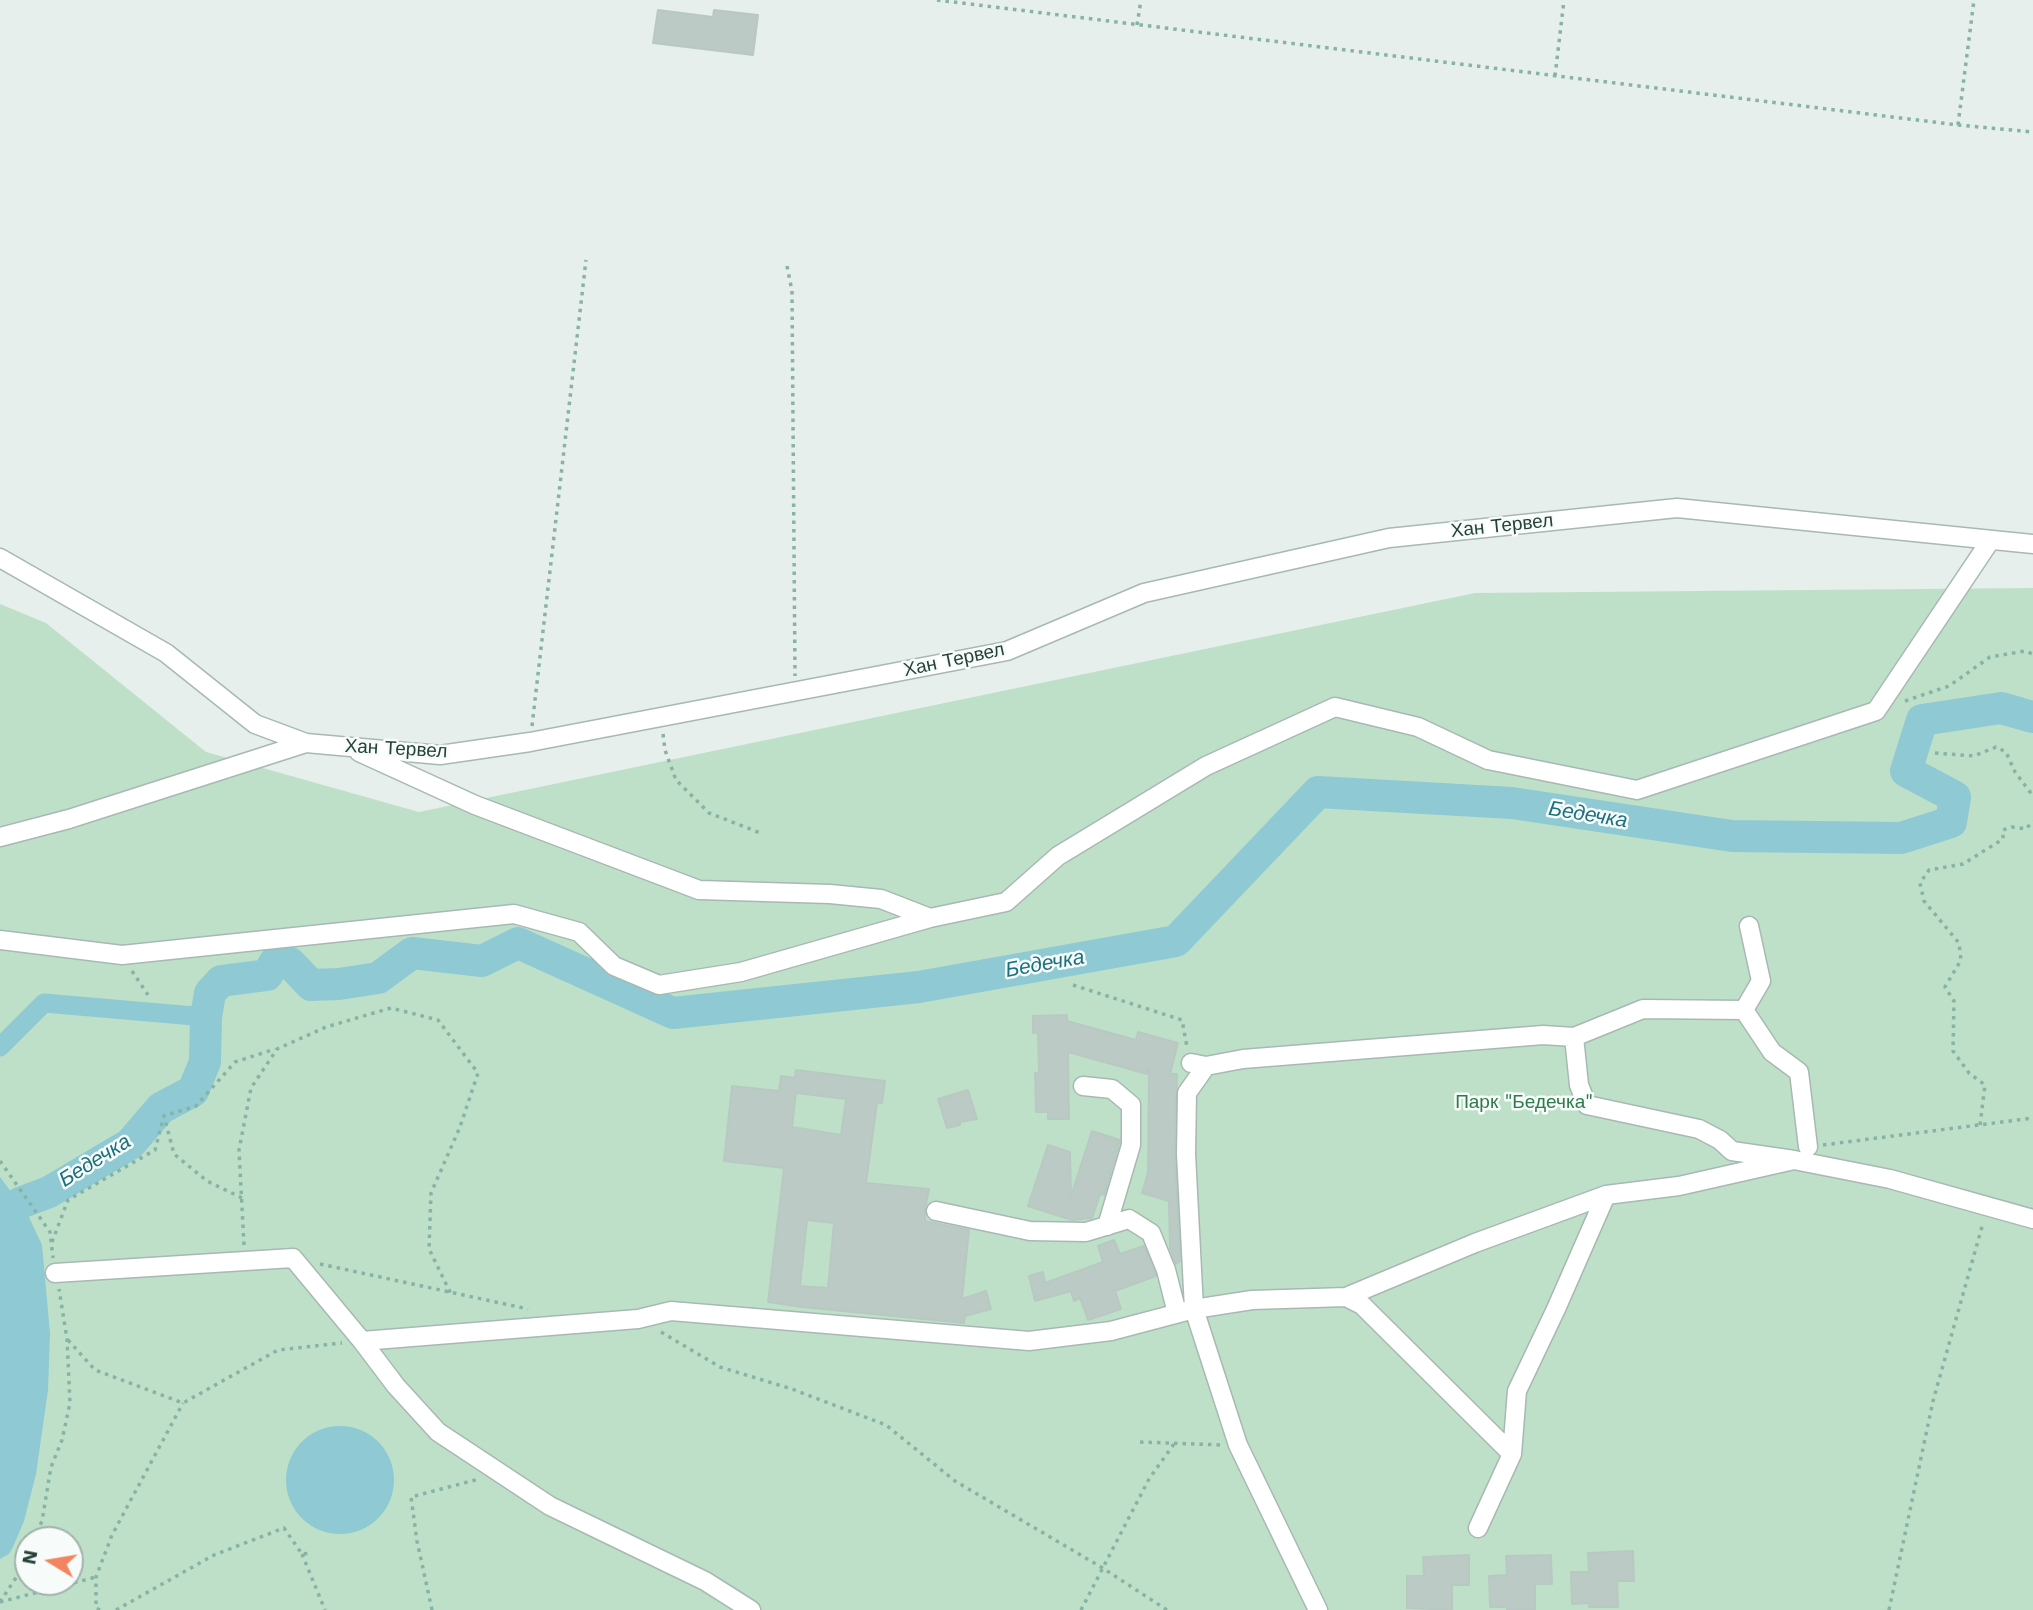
<!DOCTYPE html>
<html>
<head>
<meta charset="utf-8">
<style>
	body { margin:0 }
	#map { position:relative; width:2033px; height:1610px; overflow:hidden; background:#e6efeb; font-family:"Work Sans",sans-serif }
	canvas { display:block }
	.north { position:absolute; left:14px; top:1526px; width:70px; height:70px; box-sizing:border-box; background:#f7fbf9; border:2px solid #a3b1ad; border-radius:50%; rotate:281deg; font-size:19px; font-weight:700; line-height:28px; text-align:center; color:#24423a }
	.north::after { content:''; display:block; margin:auto; width:24px; height:32px; background:#f4845f; clip-path:polygon(50% 0,100% 100%,50% 72%,0 100%) }
</style>
</head>
<body>
<div id="map">
<canvas width="2033" height="1610"></canvas>
<div class="north">N</div>
</div>
<script>
const ctx = document.querySelector('canvas').getContext('2d');
ctx.lineJoin = 'round';
function fillPath(path, color) {
  ctx.fillStyle = color;
  ctx.fill(path, 'evenodd');
}
function poly(rows) {
  const path = new Path2D();
  for (const r of rows) {
    if (r.length === 3) {
      path.moveTo(r[0] + r[2], r[1]);
      path.arc(r[0], r[1], r[2], 0, 2 * Math.PI);
      continue;
    }
    path.moveTo(r[0], r[1]);
    for (let i = 2; i < r.length; i += 2) path.lineTo(r[i], r[i + 1]);
  }
  return path;
}
function trace(path, color, width, dash) {
  ctx.strokeStyle = color;
  ctx.lineWidth = width;
  ctx.lineCap = dash ? 'butt' : 'round';
  ctx.setLineDash(dash || []);
  ctx.stroke(path);
}
function write(font, color, halo, rows, align = 'center') {
  ctx.font = font + ' "Work Sans",sans-serif';
  ctx.lineWidth = 5;
  ctx.setLineDash([]);
  ctx.textBaseline = 'middle';
  ctx.strokeStyle = halo;
  ctx.fillStyle = color;
  for (const [text, x, y, turn = 0] of rows) {
    ctx.save();
    ctx.translate(x, y);
    ctx.rotate((+turn || 0) * Math.PI / 180);
    ctx.textAlign = isNaN(turn) ? turn : align;
    if (halo) ctx.strokeText(text, 0, 0);
    ctx.fillText(text, 0, 0);
    ctx.restore();
  }
}
const green = poly([
	[2033,588,2033,1610,0,1610,0,604,46,623,206,752,419,812,1475,593],
	[28,1540,70,1540,70,1582,28,1582]
]);
const water = poly([
	[0,1177,28,1215,42,1245,50,1333,48,1390,36,1474,24,1521,13,1547,9,1554,0,1559],
	[340,1480,54]
]);
const canal = poly([
	[0,1047,44,1003,206,1017]
]);
const river = poly([
	[0,1217,20,1203,49,1192,130,1144,161,1108,193,1091,205,1062,206,1017,210,993,221,981,267,975,275,962,290,963,311,985,339,984,378,978,412,953,482,961,518,943,673,1013,919,987,1176,941,1318,792,1512,803,1732,836,1901,838,1951,822,1955,797,1906,771,1922,720,2001,708,2033,717]
]);
const building = poly([
	[658,10,713,17,714,10,758,15,753,55,653,43,658,10],
	[1067,1015,1067,1021,1136,1040,1138,1032,1178,1043,1170,1074,1177,1074,1175,1155,1180,1261,1176,1264,1170,1248,1169,1201,1142,1193,1148,1173,1149,1068,1147,1074,1068,1052,1069,1119,1048,1119,1048,1112,1036,1112,1035,1073,1039,1073,1038,1033,1033,1033,1033,1016,1067,1015],
	[796,1070,885,1081,882,1103,877,1103,866,1183,929,1189,925,1209,925,1221,969,1230,962,1299,986,1291,991,1309,965,1316,964,1323,802,1307,768,1302,784,1168,724,1161,730,1105,732,1086,779,1091,781,1076,795,1078,796,1070],
	[796,1093,846,1099,841,1135,792,1127,796,1093],
	[807,1220,834,1223,828,1288,800,1286,807,1220],
	[968,1090,977,1119,960,1122,960,1125,947,1128,938,1099,968,1090],
	[1092,1131,1120,1140,1104,1195,1100,1194,1092,1218,1072,1220,1028,1206,1048,1145,1070,1152,1071,1196,1092,1131],
	[1114,1240,1120,1254,1144,1246,1156,1276,1115,1291,1121,1309,1088,1320,1080,1298,1074,1301,1071,1291,1035,1301,1029,1276,1043,1272,1045,1283,1103,1262,1098,1246,1114,1240],
	[1633,1551,1634,1581,1617,1581,1618,1607,1589,1607,1589,1603,1572,1604,1571,1572,1589,1572,1588,1553,1633,1551],
	[1469,1555,1469,1585,1452,1585,1452,1610,1407,1608,1407,1576,1424,1576,1423,1557,1469,1555],
	[1551,1555,1552,1584,1535,1584,1535,1610,1507,1610,1507,1607,1490,1607,1489,1576,1507,1575,1506,1556,1551,1555]
]);
const path = poly([
	[937,0,1958,125,2033,132],
	[1137,25,1141,0],
	[1555,76,1564,0],
	[1958,125,1974,0],
	[787,266,792,291,795,676],
	[1905,701,1949,686,1990,657,2025,651,2033,654],
	[532,726,586,260],
	[663,734,665,750,676,780,709,813,763,834],
	[1935,753,1974,756,1996,747,2006,752,2015,772,2033,796],
	[132,971,148,995],
	[1073,985,1182,1020,1187,1047],
	[1980,1125,1985,1085,1969,1073,1953,1051,1954,1001,1945,987,1961,960,1959,943,1924,901,1920,883,1929,870,1963,864,2003,839,2003,830,2012,827,2026,829,2033,821],
	[1823,1145,2033,1118],
	[0,1161,50,1232,53,1258],
	[242,1198,207,1181,174,1154,164,1116,196,1106,235,1062,275,1049],
	[52,1242,68,1200,155,1150,163,1119],
	[244,1245,239,1150,251,1088,277,1049,326,1027,391,1008,438,1020,478,1073,460,1127,431,1193,429,1249,451,1294],
	[320,1264,528,1309],
	[661,1332,720,1367,792,1389,886,1425,955,1481,1101,1567,1167,1610],
	[68,1340,95,1370,183,1403,278,1350,342,1343],
	[1140,1442,1222,1445],
	[33,1540,42,1521,51,1467,62,1440,70,1403,67,1339,59,1289],
	[302,1554,325,1610],
	[0,1602,96,1577],
	[0,1602,19,1573,28,1553],
	[100,1610,96,1608,96,1577,112,1535,183,1403],
	[116,1610,214,1555,284,1528,302,1554,312,1553],
	[432,1610,417,1541,411,1497,479,1479],
	[1081,1610,1149,1479,1174,1444],
	[1889,1610,1933,1401,1983,1223]
]);
const minor = poly([
	[0,558,166,653,255,724,306,743,440,755,530,742,1007,651,1144,593,1389,538,1677,508,2033,544],
	[359,752,475,805,699,890,830,894,881,899,930,918],
	[0,837,69,819,306,743],
	[0,940,122,955,514,914,579,932,614,966,659,985,741,972,930,918,1006,902,1058,856,1206,766,1335,707,1418,727,1488,760,1637,790,1876,711,1990,541],
	[1744,1010,1772,1052,1799,1072,1808,1147],
	[1574,1037,1579,1085,1587,1105,1699,1129,1720,1140,1732,1151,1794,1160,1890,1179,2033,1219],
	[1191,1063,1206,1066,1187,1093,1186,1154,1194,1309,1238,1445,1318,1610],
	[1206,1066,1243,1059,1543,1035,1574,1037,1643,1009,1744,1010,1761,981,1749,926],
	[1083,1086,1112,1089,1131,1105,1131,1145,1107,1226],
	[936,1211,1030,1231,1086,1232,1129,1219,1151,1233,1166,1270,1177,1313],
	[55,1273,293,1258,362,1341,396,1386,438,1432,550,1506,705,1581,751,1610],
	[1346,1297,1362,1305,1512,1454],
	[362,1341,638,1319,671,1311,1029,1341,1111,1331,1194,1309,1252,1300,1346,1297,1475,1243,1606,1195,1679,1186,1794,1160],
	[1478,1528,1512,1454,1517,1391,1556,1309,1606,1195]
]);
const streetNames = [
	["Хан Тервел",1502,526,-6],
	["Хан Тервел",954,660,-12],
	["Хан Тервел",396,749,3]
];
const parkNames = [
	["Парк \"Бедечка\"",1524,1102]
];
const waterNames = [
	["Бедечка",1588,815,9],
	["Бедечка",1045,964,-10],
	["Бедечка",95,1161,-32]
];
fillPath(green, '#bfe0c8');
fillPath(water, '#8ec9d4');
trace(canal, '#8ec9d4', 19);
trace(river, '#8ec9d4', 32);
fillPath(building, '#bbcac4');
trace(building, '#b8c9c2', 2);
trace(minor, '#a8b8b2', 21);
trace(path, '#86b3a5', 3.5, [3.5, 5]);
trace(minor, '#fff', 18);
write('19px', '#24423a', '#f7fbf9', streetNames);
write('19px', '#2d7a4b', '#f7fbf9', parkNames);
write('italic 21px', '#1c6f80', '#f7fbf9', waterNames);
</script>
</body>
</html>
